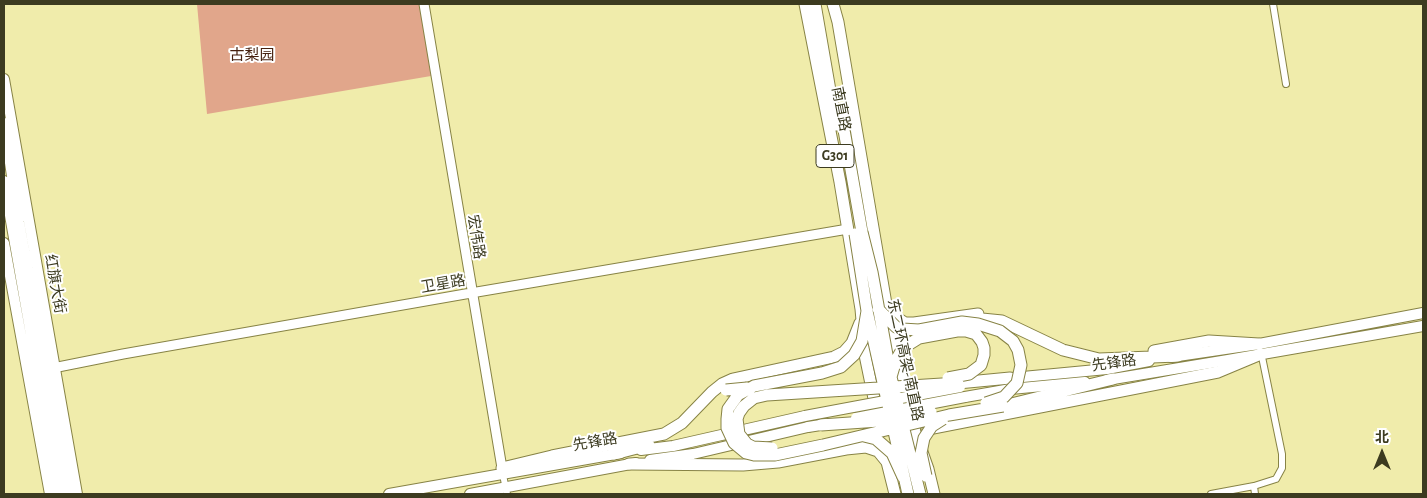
<!DOCTYPE html>
<html>
<head>
<meta charset="utf-8">
<style>
	body { margin:0 }
	#map { position:relative; width:1427px; height:498px; overflow:hidden; background:#f0ecab; font-family:"Alegreya Sans","Noto Sans SC",sans-serif }
	canvas { display:block }
	.frame { position:absolute; inset:0; border:5px solid #3c3b20; pointer-events:none }
	.north { position:absolute; left:1357px; top:428px; width:50px; height:50px; -webkit-text-stroke:4px #fff; paint-order:stroke; rotate:0deg; font-size:14px; font-weight:700; line-height:20px; text-align:center; color:#3c3b20 }
	.north::after { content:''; display:block; margin:auto; width:18px; height:22px; background:#3c3b20; clip-path:polygon(50% 0,100% 100%,50% 72%,0 100%) }
</style>
</head>
<body>
<div id="map">
<canvas width="1427" height="498"></canvas>
<div class="frame"></div>
<div class="north">北</div>
</div>
<script>
const ctx = document.querySelector('canvas').getContext('2d');
ctx.lineJoin = 'round';
function fillPath(path, color) {
  ctx.fillStyle = color;
  ctx.fill(path, 'evenodd');
}
function poly(rows) {
  const path = new Path2D();
  for (const r of rows) {
    path.moveTo(r[0], r[1]);
    for (let i = 2; i < r.length; i += 2) path.lineTo(r[i], r[i + 1]);
  }
  return path;
}
function trace(path, color, width, dash) {
  ctx.strokeStyle = color;
  ctx.lineWidth = width;
  ctx.lineCap = dash ? 'butt' : 'round';
  ctx.setLineDash(dash || []);
  ctx.stroke(path);
}
function write(font, color, halo, rows, align = 'center') {
  ctx.font = font + ' "Alegreya Sans","Noto Sans SC",sans-serif';
  ctx.lineWidth = 4;
  ctx.setLineDash([]);
  ctx.textBaseline = 'middle';
  ctx.strokeStyle = halo;
  ctx.fillStyle = color;
  for (const [text, x, y, turn = 0] of rows) {
    ctx.save();
    ctx.translate(x, y);
    ctx.rotate((+turn || 0) * Math.PI / 180);
    ctx.textAlign = isNaN(turn) ? turn : align;
    if (halo) ctx.strokeText(text, 0, 0);
    ctx.fillText(text, 0, 0);
    ctx.restore();
  }
}
const green = poly([
	[197,4,420,4,431,76,207,114]
]);
const street = poly([
	[1273,4,1286,84],
	[503,475,507,494],
	[1211,494,1254,486],
	[1255,494,1254,486,1276,479,1282,468,1282,454,1261,352]
]);
const secondary = poly([
	[424,4,503,474],
	[48,369,123,354,471,293,848,229]
]);
const primary = poly([
	[4,79,77,494],
	[4,123,19,222,67,494],
	[4,181,59,494],
	[4,243,50,494],
	[1171,357,1259,344,1423,313],
	[1012,378,1107,369,1149,361],
	[1107,380,1228,360,1423,326],
	[965,397,1011,389,1085,382],
	[641,450,673,446,805,416],
	[650,460,693,454,808,427],
	[389,494,621,453],
	[470,494,636,463]
]);
const highway = poly([
	[805,4,840,182,861,309,865,355,877,413],
	[815,4,836,125],
	[833,4,838,22,886,304,915,432,928,469,934,494],
	[841,113,862,232],
	[888,308,897,318,905,323,914,323,978,314],
	[968,321,982,319,1002,321,1063,350,1099,359,1178,356],
	[1154,351,1209,341,1259,344],
	[958,383,1010,378],
	[1003,406,1113,379],
	[928,429,1218,372,1261,354],
	[614,454,649,445],
	[629,464,743,465,778,462,846,449,866,447,878,451,887,462,895,494],
	[502,468,552,456,664,434,682,423,712,392,722,384,733,379,834,357,844,352,852,343,860,323]
]);
const primaryBridge = poly([
	[805,416,960,387],
	[856,418,965,397],
	[808,427,827,424]
]);
const highwayBridge = poly([
	[862,232,872,272,891,377,920,494],
	[855,234,867,311,908,494],
	[878,309,896,327,902,329,919,330,962,322,978,324,1000,331,1013,341,1018,350,1021,365,1017,383,1004,397,986,403],
	[867,311,862,341,854,355,841,367,822,373,754,386,738,395,728,409,727,419,727,428,734,443,746,453,754,455,775,455,823,445,949,415,1003,406],
	[891,377,896,360,903,348,919,338,957,331,966,331,976,334,982,342,984,348,984,355,981,365,969,374,948,378],
	[726,390,747,388],
	[821,425,879,421,931,412],
	[864,436,876,439,892,453,903,477],
	[772,448,753,447,747,444,739,434,737,419,739,413,744,406,754,398,767,395,958,383],
	[926,476,921,453,924,438,932,426,943,419]
]);
const shields = [
	[835,156,38]
];
const shieldNames = [
	["G301",835,156]
];
const parkNames = [
	["古梨园",252,55]
];
const streetNames = [
	["南直路",841,109,79],
	["宏伟路",476,237,81],
	["红旗大街",55,284,80],
	["卫星路",443,284,-10],
	["东二环高架-南直路",905,360,78],
	["先锋路",1114,363,-8],
	["先锋路",595,442,-10]
];
fillPath(green, '#e1a68b');
trace(street, '#878345', 8);
trace(secondary, '#878345', 11);
trace(primary, '#878345', 12);
trace(highway, '#878345', 13);
trace(street, '#fff', 6);
trace(secondary, '#fff', 9);
trace(primary, '#fff', 10);
trace(highway, '#fff', 11);
trace(primaryBridge, '#878345', 12, []);
trace(highwayBridge, '#878345', 13, []);
trace(primaryBridge, '#fff', 10);
trace(highwayBridge, '#fff', 11);
for (const [x, y, w] of shields) {
  const box = new Path2D();
  box.roundRect(x - w / 2, y - 11.5, w, 23, 4);
  ctx.fillStyle = '#fff';
  ctx.fill(box);
  trace(box, '#3c3b20', 1);
}
write('bold 14px', '#3c3b20', null, shieldNames);
write('15px', '#46210f', '#fff', parkNames);
write('15px', '#3c3b20', '#fff', streetNames);
</script>
</body>
</html>
